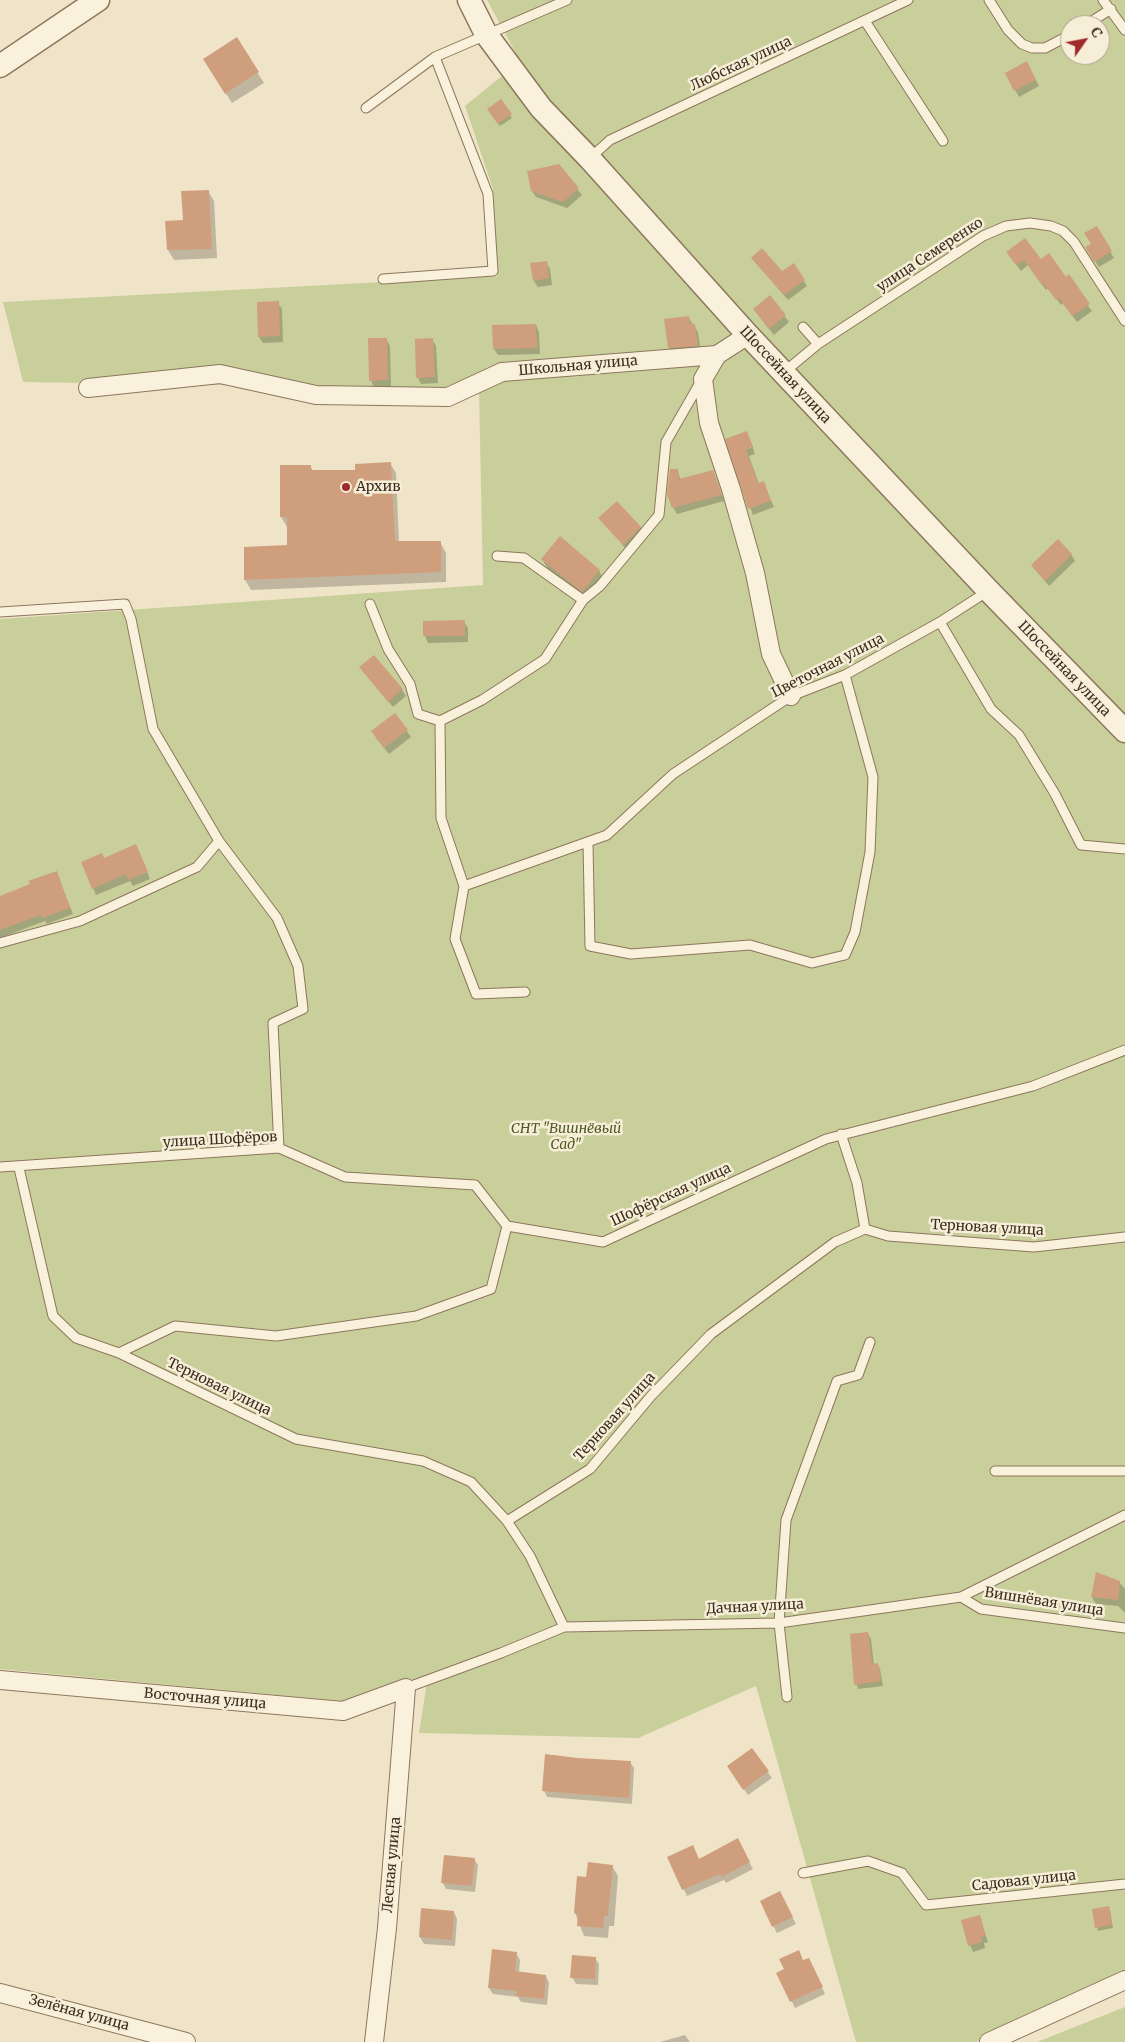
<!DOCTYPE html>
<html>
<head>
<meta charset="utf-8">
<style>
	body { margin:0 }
	#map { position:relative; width:1125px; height:2042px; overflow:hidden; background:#f0e4c8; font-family:Merriweather,serif }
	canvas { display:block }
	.north { position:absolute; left:1060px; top:15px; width:50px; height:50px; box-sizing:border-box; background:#f7eed8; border:1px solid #ada18e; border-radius:50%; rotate:57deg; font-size:14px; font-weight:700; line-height:20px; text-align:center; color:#3d2e20 }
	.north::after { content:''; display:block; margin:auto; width:18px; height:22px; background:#9e2a2b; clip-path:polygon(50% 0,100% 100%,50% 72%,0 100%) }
</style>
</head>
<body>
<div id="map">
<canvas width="1125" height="2042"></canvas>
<div class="north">С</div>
</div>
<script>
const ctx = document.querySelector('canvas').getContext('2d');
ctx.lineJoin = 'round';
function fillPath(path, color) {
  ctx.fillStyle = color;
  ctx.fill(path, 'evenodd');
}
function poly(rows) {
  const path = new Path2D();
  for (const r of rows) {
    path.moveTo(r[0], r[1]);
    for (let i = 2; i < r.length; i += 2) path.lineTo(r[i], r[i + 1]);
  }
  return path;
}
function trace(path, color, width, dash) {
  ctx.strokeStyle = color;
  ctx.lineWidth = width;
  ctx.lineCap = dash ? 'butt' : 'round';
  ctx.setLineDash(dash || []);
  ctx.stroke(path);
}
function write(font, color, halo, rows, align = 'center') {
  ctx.font = font + ' Merriweather,serif';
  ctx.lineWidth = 5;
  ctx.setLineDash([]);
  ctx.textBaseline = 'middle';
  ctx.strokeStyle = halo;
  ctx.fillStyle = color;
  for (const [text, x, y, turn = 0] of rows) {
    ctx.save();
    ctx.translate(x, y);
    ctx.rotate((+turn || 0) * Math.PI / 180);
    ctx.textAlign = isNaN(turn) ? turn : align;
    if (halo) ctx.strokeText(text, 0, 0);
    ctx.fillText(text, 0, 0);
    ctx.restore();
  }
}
const green = poly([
	[487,0,1125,0,1125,1971,976,2042,856,2042,756,1686,638,1738,419,1733,428,1676,341,1701,0,1669,0,619,483,585,479,389,23,382,3,302,497,276,493,189,465,106,520,61],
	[1070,25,1100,25,1100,55,1070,55],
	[1125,2007,1125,2042,1037,2042]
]);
const shadow = poly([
	[236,39,264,83,232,103,210,69],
	[1030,69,1039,86,1019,97,1006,73],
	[501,101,512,118,500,126,490,113],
	[558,165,582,195,567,208,536,197,532,191],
	[208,191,214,201,217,258,174,260,168,250,167,222,184,221],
	[1096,227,1114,258,1099,267,1090,254],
	[1011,258,1040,261,1066,278,1092,311,1077,322,1063,303,1061,305,1048,288,1046,290,1028,265,1021,271],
	[546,262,550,269,552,285,538,287,534,281],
	[756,263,782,273,793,265,807,286,788,300],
	[770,297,789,322,774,335,758,315],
	[278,303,282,309,283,342,263,343,259,337],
	[688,317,698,332,701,352,673,354,669,348],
	[536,325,539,332,540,354,498,355,494,349],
	[386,339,390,346,391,386,374,387,371,381],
	[432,339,436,346,438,383,421,384,418,378],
	[750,439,755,454,749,456,759,484,763,482,774,507,753,515,727,440],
	[390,463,396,473,399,542,440,542,446,553,446,582,251,590,245,580,288,546,287,527,281,517,310,466,314,472,357,471],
	[677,470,681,480,713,471,724,501,677,514,673,507],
	[600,518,640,527,644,534,627,550],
	[561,538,599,571,605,581,588,601,548,569,542,559],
	[1071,554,1075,561,1049,586,1032,566],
	[425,622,464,622,468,628,468,642,428,643,425,636],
	[361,668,402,690,406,696,393,707],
	[395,715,411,737,389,754,376,738],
	[139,852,150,879,133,886,130,881,96,895,93,888,104,859],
	[56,872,73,914,47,924,45,921,0,938,0,897,31,885],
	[1097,1574,1119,1582,1125,1589,1125,1613,1118,1606,1096,1604,1092,1597],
	[868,1634,871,1639,874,1665,877,1664,880,1669,883,1686,858,1689,853,1668,855,1668],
	[752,1750,772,1778,748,1795,732,1773],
	[578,1759,630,1762,634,1768,632,1804,547,1797,544,1790],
	[737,1840,753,1869,726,1883,724,1880,687,1896,669,1857,699,1860],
	[474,1859,478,1865,475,1892,446,1889,443,1883],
	[612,1866,618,1876,614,1926,609,1926,608,1938,584,1936,575,1913,588,1879],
	[783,1899,796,1924,777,1933,761,1902],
	[423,1910,454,1912,457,1919,455,1946,424,1944,420,1937],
	[1094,1910,1110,1910,1113,1928,1098,1931],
	[979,1916,988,1942,984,1943,985,1948,973,1952,970,1945],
	[516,1953,520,1960,519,1973,546,1976,549,1983,547,2005,521,2002,518,1997,493,1994,489,1988],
	[595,1958,599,1964,598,1985,576,1984,572,1977],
	[803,1961,812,1966,825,1994,795,2008,778,1973],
	[685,2035,690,2042,660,2042]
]);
const building = poly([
	[237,37,259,72,225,94,203,59],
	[1027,61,1036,80,1014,91,1005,73],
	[501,99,512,114,498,124,487,109],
	[559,164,579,188,563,202,531,191,527,171],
	[209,190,212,249,167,250,165,221,183,220,181,191],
	[1097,226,1112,251,1094,262,1085,247,1091,244,1084,233],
	[1025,238,1041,259,1049,253,1066,277,1069,274,1090,304,1072,316,1059,298,1056,300,1043,283,1041,284,1024,260,1016,265,1006,252],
	[762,248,782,271,794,263,805,280,784,295,751,258],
	[547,261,549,278,533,281,530,263],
	[770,295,786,315,769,329,753,309],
	[279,301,280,336,258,337,257,302],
	[689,316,690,324,695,324,698,346,668,348,664,319],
	[536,324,537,348,493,349,492,325],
	[368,338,387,338,388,380,369,381],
	[433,338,435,377,416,378,415,339],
	[747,431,753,447,746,450,758,483,764,481,771,501,748,509,725,439],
	[391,462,395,541,441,541,441,572,244,580,244,547,287,545,287,517,280,517,280,465,311,465,311,470,355,470,355,464],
	[670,469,678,469,679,479,713,470,722,495,672,508,667,494],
	[617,501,641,527,623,545,598,518],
	[560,536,600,570,582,592,541,559],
	[1058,539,1072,554,1045,581,1031,565],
	[465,620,465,636,423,636,423,621],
	[374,655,403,689,388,702,359,667],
	[395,713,408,730,384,748,371,731],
	[136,844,148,872,128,880,126,874,92,889,81,862,102,853,104,858],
	[57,871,70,908,42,918,41,915,0,930,0,896,30,884,28,881],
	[1096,1572,1120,1581,1118,1600,1091,1597],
	[868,1632,872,1664,878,1663,881,1681,854,1685,850,1634],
	[752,1748,769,1771,743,1790,727,1766],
	[545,1754,578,1758,631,1761,629,1798,542,1791],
	[738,1838,750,1862,722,1877,720,1874,682,1890,667,1857,693,1845,699,1859],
	[444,1855,475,1858,472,1886,441,1883],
	[588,1862,613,1865,608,1916,604,1916,603,1928,577,1926,578,1914,574,1913,577,1876,586,1877],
	[780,1891,793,1917,772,1927,760,1901],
	[1109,1906,1112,1925,1095,1928,1092,1909],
	[421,1908,454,1911,452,1940,419,1937],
	[980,1915,986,1936,981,1937,982,1942,968,1946,961,1920],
	[492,1949,517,1952,515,1971,546,1975,544,1999,516,1996,517,1991,488,1988],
	[799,1950,803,1960,809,1958,823,1987,790,2002,776,1973,784,1969,779,1959],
	[572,1955,596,1957,595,1979,570,1978]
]);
const service = poly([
	[989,0,1008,30,1022,44,1032,48,1045,48,1070,35],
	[1103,0,1125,30],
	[865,21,943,141],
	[1086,25,1111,9],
	[366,108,435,57,567,0],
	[590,158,610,140,908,0],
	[383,279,493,271,488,194,435,57],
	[803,327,818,344],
	[783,373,818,344,983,236,1006,226,1030,223,1051,226,1063,231,1074,242,1125,321],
	[497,556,524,558,583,600],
	[370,604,388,649,410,684,418,714,440,721],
	[0,612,125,604,131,619,153,729,219,841,277,918,298,966,303,1009,273,1023,279,1148],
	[940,622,988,591],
	[588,843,590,946,631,954,750,945,812,963,845,955,855,932,870,852,873,777,845,675],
	[464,886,607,835,673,774,791,696,845,675,940,622,991,709,1019,735,1055,794,1081,845,1125,849],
	[0,943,80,921,197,867,219,841],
	[525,992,476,994,455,939,464,886,441,818,440,721,482,700,545,659,583,600,600,586,659,515,666,442,701,381],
	[841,1134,857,1183,865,1229],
	[0,1167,279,1148,345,1177,475,1185,507,1226],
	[19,1168,53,1316,76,1338,119,1353,296,1439,423,1461,471,1482,507,1521,590,1469,651,1396,711,1334,835,1242,865,1229,888,1236,1034,1247,1125,1237],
	[119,1353,175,1326,276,1336,416,1316,491,1289,507,1226,603,1242,826,1139,1033,1086,1125,1050],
	[995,1471,1125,1471],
	[507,1521,530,1556,564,1627],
	[961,1597,981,1609,1125,1628],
	[406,1688,501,1653,564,1627,779,1623,961,1597,1125,1515],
	[787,1697,779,1623,786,1520,837,1381,858,1375,870,1342],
	[803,1873,868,1861,902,1873,926,1905,1125,1884]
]);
const minor = poly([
	[717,355,748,335],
	[88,388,220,374,316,395,448,397,502,372,717,355,703,379,709,423,731,489,755,573,771,654,791,696],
	[0,1680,343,1711,406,1688,387,1928,374,2042],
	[0,1993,186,2042],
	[989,2042,1125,1980]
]);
const tertiary = poly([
	[469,0,486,34,541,108,590,159,748,335,988,590,1125,731],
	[0,66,98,0]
]);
const markers = [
	[346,487,5,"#9e2a2b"]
];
const streetNames = [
	["Любская улица",741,64,-25],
	["улица Семеренко",930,255,-33],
	["Школьная улица",578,366,-5],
	["Шоссейная улица",785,375,47],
	["Цветочная улица",828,666,-27],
	["Шоссейная улица",1064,669,46],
	["улица Шофёров",220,1140,-3],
	["Шофёрская улица",671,1195,-25],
	["Терновая улица",987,1228,3],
	["Терновая улица",219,1387,26],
	["Терновая улица",615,1417,-48],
	["Вишнёвая улица",1044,1602,9],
	["Дачная улица",755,1607,-3],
	["Восточная улица",205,1699,5],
	["Лесная улица",392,1865,-85],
	["Садовая улица",1024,1881,-6],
	["Зелёная улица",79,2013,15]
];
const poiNames = [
	["Архив",356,487]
];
const parkNames = [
	["СНТ \"Вишнёвый",566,1129],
	["Сад\"",566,1145]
];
fillPath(green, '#c9cf9b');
fillPath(shadow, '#0003');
fillPath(building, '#cf9f7d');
trace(service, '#8d765c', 11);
trace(minor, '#8d765c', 20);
trace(tertiary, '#8d765c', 25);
trace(service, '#faf1dc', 9);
trace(minor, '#faf1dc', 18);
trace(tertiary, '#faf1dc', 22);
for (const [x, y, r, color] of markers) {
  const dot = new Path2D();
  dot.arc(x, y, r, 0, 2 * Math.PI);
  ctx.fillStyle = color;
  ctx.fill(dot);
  trace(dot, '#f7eed8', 2);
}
write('14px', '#3d2e20', '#f7eed8', streetNames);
write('14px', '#3d2e20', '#f7eed8', poiNames, 'left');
write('italic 14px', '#4d5a26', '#f7eed8', parkNames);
</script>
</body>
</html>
